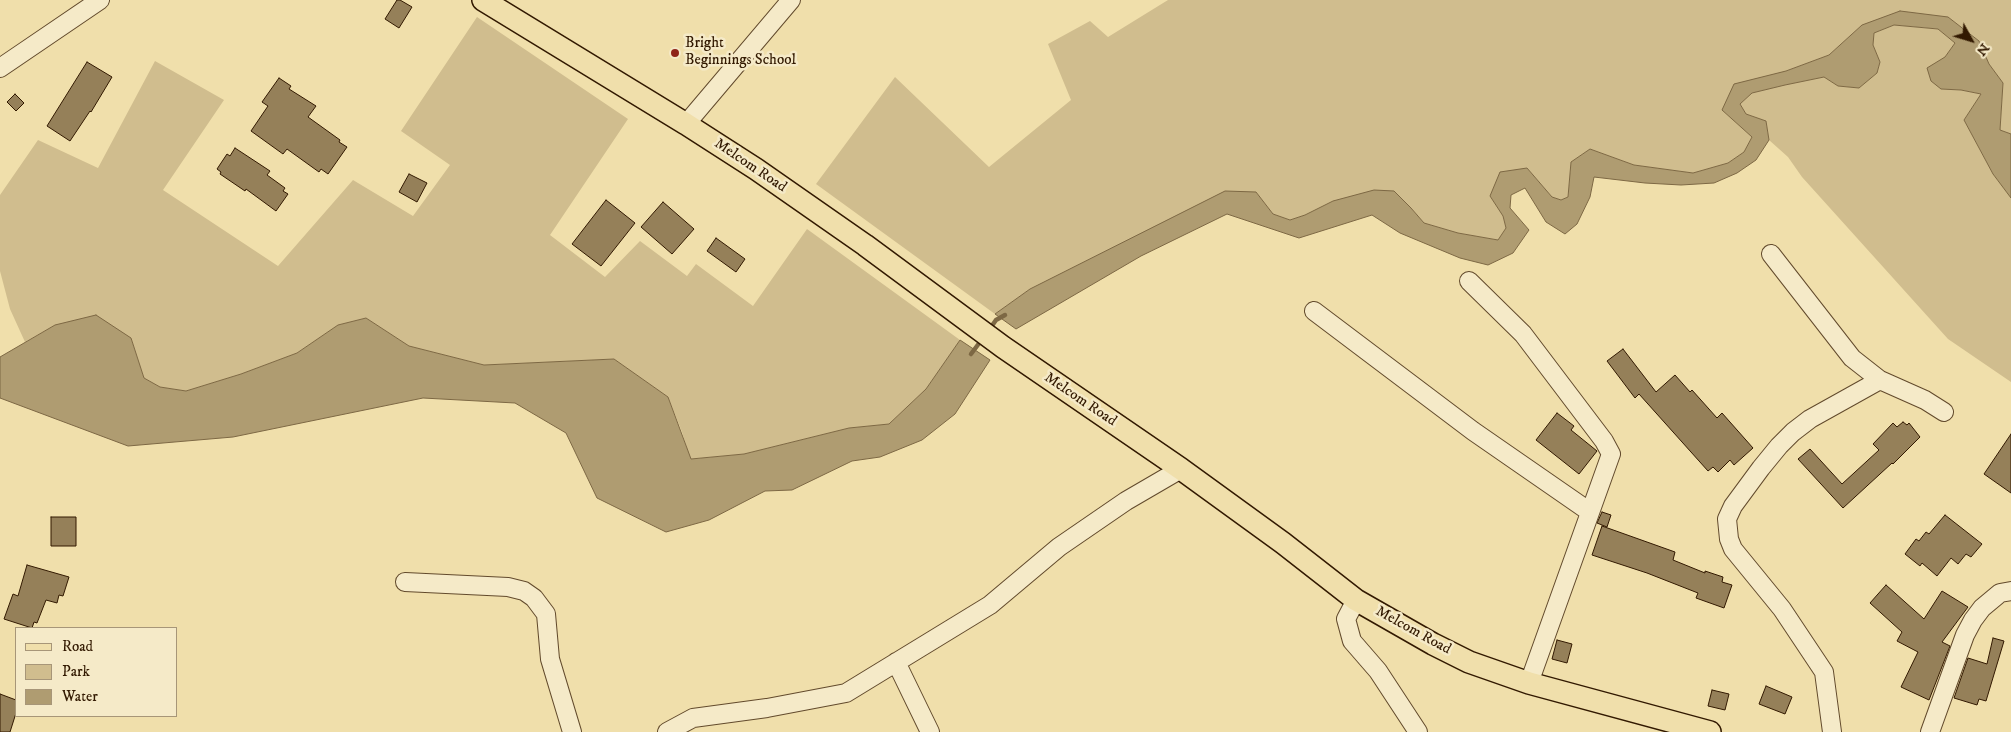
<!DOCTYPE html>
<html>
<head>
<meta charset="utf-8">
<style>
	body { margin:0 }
	#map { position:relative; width:2011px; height:732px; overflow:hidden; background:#f0dfab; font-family:"IM FELL DW Pica",serif }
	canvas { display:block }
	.legend { position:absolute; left:15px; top:627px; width:162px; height:90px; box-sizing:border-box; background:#f5eac8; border:1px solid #a79678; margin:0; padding:6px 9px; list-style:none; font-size:15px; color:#321901 }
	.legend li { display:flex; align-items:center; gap:10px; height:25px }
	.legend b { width:25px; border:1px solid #a79678 }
	.north { position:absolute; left:1946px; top:15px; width:50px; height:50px; -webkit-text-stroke:4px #f5eac8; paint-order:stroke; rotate:129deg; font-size:14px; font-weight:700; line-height:20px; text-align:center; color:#321901 }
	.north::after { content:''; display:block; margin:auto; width:18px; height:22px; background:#321901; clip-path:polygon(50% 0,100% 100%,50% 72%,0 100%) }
</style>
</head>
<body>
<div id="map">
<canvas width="2011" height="732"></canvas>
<ul class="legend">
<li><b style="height:6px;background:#f0dfab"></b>Road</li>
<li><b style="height:14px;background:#d0bd8e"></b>Park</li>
<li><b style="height:14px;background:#af9c71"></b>Water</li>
</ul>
<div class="north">N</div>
</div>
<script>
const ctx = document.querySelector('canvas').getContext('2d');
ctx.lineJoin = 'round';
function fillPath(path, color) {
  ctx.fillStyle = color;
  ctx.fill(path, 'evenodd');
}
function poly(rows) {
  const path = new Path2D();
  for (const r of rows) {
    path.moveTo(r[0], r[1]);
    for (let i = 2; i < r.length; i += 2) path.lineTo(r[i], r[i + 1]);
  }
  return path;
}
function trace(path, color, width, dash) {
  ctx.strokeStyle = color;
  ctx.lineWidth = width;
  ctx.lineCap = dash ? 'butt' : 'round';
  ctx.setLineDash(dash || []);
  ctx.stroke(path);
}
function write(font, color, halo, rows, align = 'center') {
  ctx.font = font + ' "IM FELL DW Pica",serif';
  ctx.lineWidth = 5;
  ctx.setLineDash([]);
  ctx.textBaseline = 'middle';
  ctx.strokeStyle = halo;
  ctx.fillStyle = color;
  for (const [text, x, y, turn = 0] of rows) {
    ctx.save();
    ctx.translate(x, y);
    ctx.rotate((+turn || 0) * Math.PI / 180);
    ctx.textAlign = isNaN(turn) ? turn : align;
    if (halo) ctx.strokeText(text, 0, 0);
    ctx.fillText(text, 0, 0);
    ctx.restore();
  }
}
const green = poly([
	[1168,0,2011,0,2011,134,2000,130,2003,83,1989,64,1979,41,1948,17,1862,25,1829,55,1786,71,1722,110,1752,137,1744,152,1728,163,1693,173,1634,165,1590,149,1571,162,1568,197,1561,200,1552,197,1527,168,1490,196,1503,216,1506,228,1498,240,1458,233,1424,223,1411,208,1333,201,1305,215,1290,220,1273,214,1256,192,1030,289,995,314,816,184,895,77,989,167,1071,100,1048,44,1090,21,1108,37],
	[477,17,628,119,550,235,605,277,640,241,687,276,696,264,753,306,807,229,960,340,926,389,889,424,849,428,744,454,690,459,682,432,668,397,614,359,484,365,409,346,366,318,338,325,297,353,241,374,186,391,160,387,144,378,131,338,55,325,25,342,10,309,0,271,0,195,38,140,98,168,155,61,224,100,163,190,278,266,353,180,413,216,450,165,401,131],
	[1894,25,1938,29,1955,43,1945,57,1941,89,1961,90,1981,94,1964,120,1993,174,2011,198,2011,382,1948,339,1802,177,1788,157,1769,140,1766,121,1746,114,1740,104,1752,93,1784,85,1824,77,1838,86,1859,88,1877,73,1880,62,1873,45,1874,33]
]);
const water = poly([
	[1900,11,1948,17,1979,41,1989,64,2003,83,2000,130,2011,134,2011,198,1993,174,1964,120,1981,94,1961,90,1941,89,1931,81,1927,68,1945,57,1955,43,1938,29,1894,25,1874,33,1873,45,1880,62,1877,73,1859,88,1838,86,1824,77,1785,85,1752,93,1740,104,1746,114,1766,121,1769,140,1756,160,1737,173,1714,183,1681,185,1645,183,1594,177,1590,197,1577,224,1565,234,1546,222,1525,188,1511,195,1510,208,1529,230,1513,253,1488,265,1460,258,1400,233,1372,215,1299,238,1227,214,1141,256,1016,329,995,314,1030,289,1225,191,1256,192,1273,214,1290,220,1305,215,1333,201,1374,190,1394,191,1411,208,1424,223,1458,233,1498,240,1506,228,1503,216,1490,196,1500,172,1527,168,1552,197,1561,200,1568,197,1571,162,1590,149,1634,165,1693,173,1728,163,1744,152,1752,137,1722,110,1734,84,1786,71,1829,55,1862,25,1900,11],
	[96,315,131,338,144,378,160,387,186,391,241,374,297,353,338,325,366,318,409,346,484,365,614,359,668,397,691,459,744,454,849,428,889,424,926,389,960,340,990,360,955,414,922,440,880,457,852,461,792,490,765,491,709,520,666,532,597,498,566,433,515,403,423,398,233,437,128,446,0,398,0,357,55,325,96,315]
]);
const stream = poly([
	[989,330,996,320,1005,315],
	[971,354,983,338]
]);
const building = poly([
	[397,0,400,0,412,7,399,28,385,19,397,0],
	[87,62,112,77,91,112,90,111,70,141,47,126,87,62],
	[279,78,291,86,289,89,316,106,308,117,340,140,339,142,347,147,328,174,321,169,319,172,287,149,283,154,251,131,268,106,262,102,279,78],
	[15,94,24,103,16,111,7,102,15,94],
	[235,148,270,171,267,175,285,188,283,191,288,194,276,211,246,189,245,191,220,174,221,172,217,169,227,154,230,156,235,148],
	[409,174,427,183,417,202,399,192,409,174],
	[606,200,635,223,601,266,572,244,606,200],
	[663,202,694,229,672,254,641,227,663,202],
	[716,238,745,259,736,272,707,251,716,238],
	[1623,349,1656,392,1675,375,1690,392,1692,390,1717,418,1722,413,1753,448,1734,465,1730,460,1718,472,1713,467,1708,471,1639,394,1635,398,1607,361,1623,349],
	[1557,413,1574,426,1571,430,1597,451,1579,474,1536,440,1557,413],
	[1903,422,1907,425,1909,423,1920,437,1893,464,1892,463,1843,508,1798,459,1810,449,1842,484,1879,450,1873,444,1893,423,1897,427,1903,422],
	[2011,434,2011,493,1984,474,2011,434],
	[1602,512,1611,515,1607,527,1597,523,1602,512],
	[1945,515,1982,544,1971,557,1966,554,1958,564,1951,558,1937,576,1922,563,1920,566,1905,554,1916,539,1919,541,1926,532,1929,534,1945,515],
	[51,517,76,517,76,546,51,546,51,517],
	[1602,526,1675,552,1673,560,1705,573,1705,571,1723,577,1722,582,1732,585,1724,608,1696,598,1698,593,1647,573,1592,555,1602,526],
	[27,565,69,577,63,596,59,595,57,603,46,600,37,623,34,622,32,628,4,619,13,594,18,596,27,565],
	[1886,585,1924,619,1942,591,1968,607,1942,642,1950,646,1929,700,1901,687,1918,652,1897,641,1902,632,1870,603,1886,585],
	[1993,638,2004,641,1986,701,1979,699,1977,705,1954,698,1968,658,1987,664,1993,638],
	[1557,640,1572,644,1567,663,1552,659,1557,640],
	[1766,686,1792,697,1785,714,1759,704,1766,686],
	[1712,690,1729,694,1725,710,1708,706,1712,690],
	[0,694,16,700,16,713,10,732,0,732,0,694]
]);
const minor = poly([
	[0,68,100,0],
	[686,124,791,0],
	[1771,254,1852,358,1880,380,1925,400,1944,412],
	[1469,281,1523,334,1604,441,1611,454,1529,683],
	[1314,311,1473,431,1590,512],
	[405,582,508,587,524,591,534,598,546,614,550,659,572,732],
	[1356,600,1346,619,1352,641,1378,671,1418,732],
	[896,662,930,732],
	[667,732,693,718,767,708,846,693,990,605,1059,547,1126,501,1181,469],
	[1832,732,1824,672,1782,609,1733,549,1729,539,1727,519,1733,506,1761,468,1779,446,1793,432,1810,419,1880,380],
	[1930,732,1965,635,1973,620,1982,608,2000,593,2011,591]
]);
const major = poly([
	[483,0,686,124,756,169,865,245,1003,347,1181,469,1283,543,1356,600,1433,644,1469,662,1529,683,1710,732]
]);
const markers = [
	[675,53,5,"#8f2418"]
];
const poiNames = [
	["Bright",685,44],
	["Beginnings School",685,61]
];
const streetNames = [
	["Melcom Road",750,166,34],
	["Melcom Road",1080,400,34],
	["Melcom Road",1413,631,29]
];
fillPath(green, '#d0bd8e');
fillPath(water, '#af9c71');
trace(water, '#7d6844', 1);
trace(stream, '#7d6844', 4.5);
fillPath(building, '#958059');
trace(building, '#321901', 1);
trace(minor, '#624a2c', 20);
trace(major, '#321901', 24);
trace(minor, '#f5eac8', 18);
trace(major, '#f0dfab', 21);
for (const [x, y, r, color] of markers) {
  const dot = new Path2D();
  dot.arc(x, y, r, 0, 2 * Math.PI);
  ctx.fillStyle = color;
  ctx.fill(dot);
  trace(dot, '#f5eac8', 2);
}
write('15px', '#321901', '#f5eac8', poiNames, 'left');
write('15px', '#321901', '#f5eac8', streetNames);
</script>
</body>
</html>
